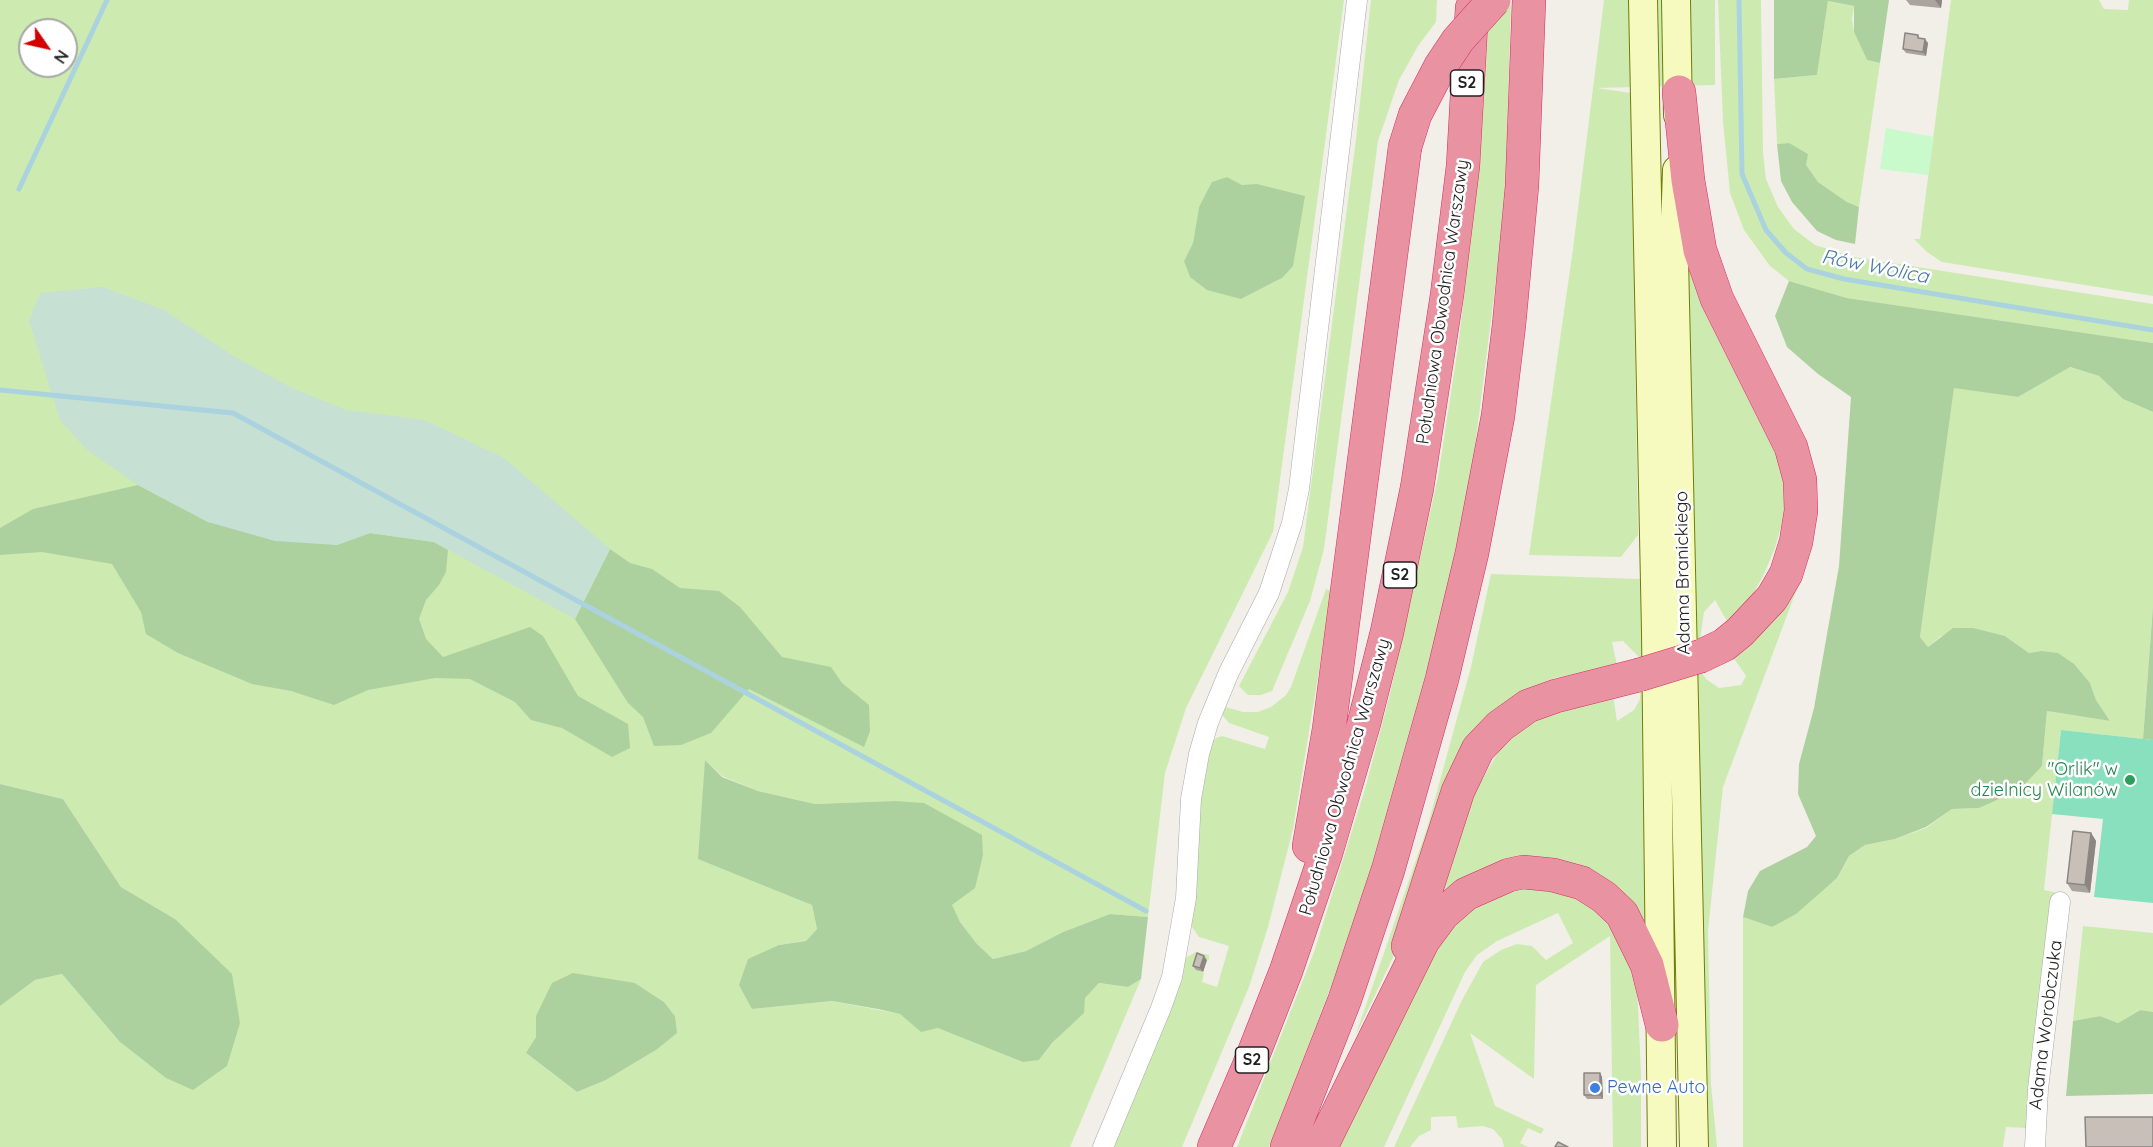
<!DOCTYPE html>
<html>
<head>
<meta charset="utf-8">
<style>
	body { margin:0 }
	#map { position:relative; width:2153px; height:1147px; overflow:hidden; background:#f2efe9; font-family:Quicksand,sans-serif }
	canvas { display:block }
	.north { position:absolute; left:18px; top:18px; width:60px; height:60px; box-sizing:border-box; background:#fff; border:2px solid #a7a7a7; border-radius:50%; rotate:124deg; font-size:16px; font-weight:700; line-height:24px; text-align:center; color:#222 }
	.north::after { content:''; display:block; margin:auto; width:21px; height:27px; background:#d40000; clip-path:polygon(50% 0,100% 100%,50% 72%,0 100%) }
</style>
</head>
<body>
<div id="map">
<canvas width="2153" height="1147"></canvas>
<div class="north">N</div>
</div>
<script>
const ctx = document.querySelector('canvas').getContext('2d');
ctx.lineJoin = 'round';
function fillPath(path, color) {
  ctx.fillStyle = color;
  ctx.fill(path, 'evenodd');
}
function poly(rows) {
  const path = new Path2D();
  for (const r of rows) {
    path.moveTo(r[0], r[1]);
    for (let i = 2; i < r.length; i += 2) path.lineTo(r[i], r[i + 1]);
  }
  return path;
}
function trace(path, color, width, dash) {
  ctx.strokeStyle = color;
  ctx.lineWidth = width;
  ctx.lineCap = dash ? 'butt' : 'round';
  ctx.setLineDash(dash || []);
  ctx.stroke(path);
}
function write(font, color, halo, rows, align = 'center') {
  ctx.font = font + ' Quicksand,sans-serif';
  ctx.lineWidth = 5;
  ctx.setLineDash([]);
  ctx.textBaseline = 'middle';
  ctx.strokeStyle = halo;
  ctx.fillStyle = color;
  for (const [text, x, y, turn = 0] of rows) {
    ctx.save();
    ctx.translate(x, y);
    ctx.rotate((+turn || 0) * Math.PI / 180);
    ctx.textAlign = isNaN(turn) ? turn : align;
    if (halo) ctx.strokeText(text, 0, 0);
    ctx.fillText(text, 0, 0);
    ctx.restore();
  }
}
const grass = poly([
	[0,0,1344,0,1273,532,1186,708,1165,773,1148,917,1110,914,1063,932,1026,951,993,959,977,944,960,922,894,801,815,804,758,791,722,776,706,761,781,891,812,905,817,929,806,941,779,945,752,1009,832,1001,900,1014,921,1031,938,1028,1039,1060,1064,1029,1084,998,1099,983,1128,987,1141,979,1070,1147,0,1147,0,1006,35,980,62,974,119,1041,175,919,121,887,63,799,0,784],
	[30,30,66,30,66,66,30,66],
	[1227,177,1242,186,1292,193,1282,278,1241,299,1184,261,1193,244,1199,207],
	[635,983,664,1002,675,1016,656,1050,606,1080,577,1092,527,1054,536,1037],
	[1371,0,1437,0,1436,22,1418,46,1399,80,1378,141,1324,549,1310,601,1272,691,1261,695,1248,695,1239,686,1288,592,1303,547,1356,139],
	[1604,0,1715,0,1715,85,1597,88,1631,93,1638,535,1621,557,1529,555,1573,249],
	[1718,0,1761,0,1763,153,1766,179,1778,207,1794,229,1815,245,1854,257,2153,304,2153,343,1847,298,1789,281,1770,266,1744,230,1730,193,1723,121],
	[1951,0,2099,0,2104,9,2128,10,2129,0,2153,0,2153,296,1942,262,1927,252,1914,239,1920,239],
	[1828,1,1854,6,1852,19,1854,32,1867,60,1880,63,1859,207,1847,202,1818,182,1789,143,1777,144,1774,79,1817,75],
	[1511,4,1505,208,1473,463,1450,589,1401,779,1339,966,1269,1147,1237,1147,1314,952,1365,789,1390,694,1438,477,1458,347,1480,161,1488,29],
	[1685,249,1767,430,1781,466,1784,488,1784,516,1775,548,1764,574,1751,598,1728,623,1715,600,1704,612,1700,640,1694,643],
	[2069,367,2099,376,2123,399,2153,412,2153,606,2143,739,2061,730,2044,890,2054,892,2027,1128,2006,1127,2003,1147,1743,1147,1743,917,1772,927,1837,878,1849,856,1865,845,1895,839,1926,828,1952,809,1979,808,2042,766,2047,711,2110,721,2096,700,2090,683,2041,651,2029,653,2005,636,1941,636,1928,647,1920,637,1954,387,2018,397],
	[1491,574,1640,579,1644,582,1647,658,1641,659,1623,641,1612,642,1617,665,1555,678,1518,695,1355,1037,1427,828,1471,667],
	[1798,586,1723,787,1708,931,1711,1084,1717,1147,1704,1147,1696,673,1701,671,1706,679,1719,688,1741,685,1746,676,1733,657],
	[1326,589,1332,591,1293,829,1268,927,1249,987,1182,1147,1110,1147,1185,958,1196,952,1209,955,1209,960,1200,957,1196,970,1204,973,1202,982,1217,987,1229,946,1199,937,1190,924,1201,783,1213,741,1216,738,1222,736,1265,749,1269,737,1229,723,1220,712,1222,706,1243,712,1258,712,1271,707,1286,695,1291,687],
	[1647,688,1649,938,1581,874,1434,909,1467,805,1500,749,1526,725,1543,716,1613,695,1617,721,1634,710,1640,699,1640,689],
	[1552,887,1590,904,1621,933,1637,984,1641,1074,1641,1147,1613,1147,1610,936,1536,985,1534,1079,1470,1033,1495,1106,1544,1129,1541,1134,1528,1128,1520,1143,1528,1147,1504,1147,1502,1139,1493,1129,1482,1126,1458,1128,1456,1116,1431,1117,1431,1130,1419,1136,1410,1147,1394,1147,1462,1000,1483,962,1501,950,1517,944,1532,946,1546,960,1573,943,1558,913,1497,941,1477,955,1465,972,1384,1147,1335,1147,1443,929,1491,890],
	[2083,926,2153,933,2153,1012,2139,1010,2118,1023,2100,1016,2073,1021]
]);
const forest = poly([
	[1774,0,1889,0,1880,63,1867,60,1854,32,1854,6,1828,1,1817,75,1774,79],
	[1789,143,1808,154,1806,165,1818,182,1847,202,1859,207,1855,244,1836,240,1817,231,1792,202,1781,181,1777,144],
	[1227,177,1242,185,1257,184,1305,196,1293,266,1282,278,1241,299,1207,290,1190,277,1184,261,1193,243,1199,207,1212,182],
	[1789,281,1847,298,2153,343,2153,412,2123,399,2099,376,2070,367,2018,397,1954,388,1920,637,1928,647,1953,628,1973,628,2005,636,2029,653,2041,651,2058,653,2074,664,2090,683,2096,700,2110,721,2047,711,2042,766,2019,790,1979,808,1952,809,1926,827,1895,839,1865,845,1849,856,1837,878,1796,914,1772,927,1743,917,1748,891,1760,871,1807,847,1816,836,1798,794,1799,764,1814,708,1839,566,1851,397,1818,374,1787,347,1775,316],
	[138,485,208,522,337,545,370,533,434,542,448,550,446,572,439,585,426,600,419,619,426,639,443,657,530,627,543,636,578,696,628,724,630,748,612,757,562,728,531,720,515,702,470,679,435,678,368,690,334,705,291,691,252,684,178,653,146,634,141,612,112,564,42,552,0,555,0,528,33,509],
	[610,549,630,563,652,569,680,588,719,591,740,607,782,657,831,667,842,683,869,705,870,731,864,747,749,689,711,733,681,745,654,746,643,717,628,703,575,619],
	[2153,606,2153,740,2143,739],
	[705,760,722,777,758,791,815,804,894,801,924,803,982,835,983,855,975,888,952,905,960,922,977,944,993,959,1026,951,1063,932,1110,914,1148,917,1141,979,1128,987,1099,983,1085,998,1084,1013,1053,1042,1039,1060,1023,1062,938,1028,921,1032,900,1014,878,1009,832,1001,752,1009,739,985,748,959,779,945,806,941,817,929,812,905,698,859],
	[0,784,63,799,121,887,175,919,232,974,240,1023,227,1066,193,1090,166,1078,119,1041,62,974,35,980,0,1006],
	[573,973,635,983,664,1002,675,1016,677,1033,656,1050,606,1080,577,1092,526,1053,536,1037,536,1016,552,983],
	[2140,1010,2153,1012,2153,1094,2066,1096,2073,1021,2100,1016,2118,1023]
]);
const wetland = poly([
	[103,287,164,310,232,355,290,387,346,410,425,420,504,458,610,549,575,619,434,542,370,533,337,545,275,541,208,522,138,485,87,450,60,420,29,321,40,293]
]);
const park = poly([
	[1886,128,1934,137,1928,175,1880,169]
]);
const pitch = poly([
	[2061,730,2153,740,2153,903,2094,897,2103,819,2052,814]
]);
const stream = poly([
	[1739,0,1742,174,1766,230,1786,253,1807,269,1844,279,2153,330],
	[19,189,107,0],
	[0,390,233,413,1146,911]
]);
const minor = poly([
	[1103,1147,1161,1008,1172,977,1186,898,1191,799,1199,754,1208,723,1229,672,1269,593,1292,523,1299,489,1357,0],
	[2035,1147,2038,1089,2060,902]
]);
const secondary = poly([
	[1643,0,1656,632,1662,1147],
	[1676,0,1678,115],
	[1677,170,1674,259,1694,1147]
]);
const motorway = poly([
	[1679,92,1688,180,1700,250,1717,299,1791,447,1800,480,1801,511,1796,542,1786,574,1772,598,1740,632,1724,645,1701,656],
	[1309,846,1329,729,1405,147],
	[1408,946,1458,791,1478,749,1500,726,1528,706,1556,696,1639,675],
	[1214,1147,1248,1068,1286,971,1326,853,1364,723,1387,632,1417,488,1447,295,1463,166,1472,8],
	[1287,1147,1345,999,1388,870,1442,679,1472,553,1498,416,1509,325,1522,186,1529,0],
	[1321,1147,1423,941,1443,914,1466,894,1509,875,1523,872,1553,875,1582,883,1604,897,1622,914,1647,965,1662,1025]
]);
const motorwayBridge = poly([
	[1405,147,1415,115,1440,67,1458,40,1494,0],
	[1639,675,1701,656]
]);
const wall = poly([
	[1906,0,1942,0,1941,8,1910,5],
	[1918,35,1920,39,1928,43,1926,56,1906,53,1903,49],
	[2091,833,2096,841,2090,893,2072,891,2067,883],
	[1207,960,1203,972,1196,970,1193,966],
	[1600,1073,1602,1077,1603,1099,1587,1099,1584,1095]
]);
const shadedWall = poly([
	[1935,0,1942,0,1941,8],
	[1925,39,1928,43,1926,56,1923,52],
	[2091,833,2096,841,2090,893,2085,885],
	[1204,956,1207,960,1203,972,1200,968],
	[1600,1073,1602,1077,1603,1099,1600,1095]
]);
const building = poly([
	[1905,33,1918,35,1918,38,1925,39,1923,52,1903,49,1905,33],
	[2073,831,2091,833,2085,885,2067,883,2073,831],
	[1197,953,1204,956,1200,968,1193,966,1197,953],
	[1584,1073,1600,1073,1600,1095,1584,1095,1584,1073],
	[2085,1117,2153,1117,2153,1147,2086,1147,2085,1117],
	[1558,1142,1568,1147,1555,1147,1558,1142]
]);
const markers = [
	[2130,780,6,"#2e9e5b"],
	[1595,1088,6,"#3f7fe0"]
];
const shields = [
	[1467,83,33],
	[1400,575,33],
	[1252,1060,33]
];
const shieldNames = [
	["S2",1467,83],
	["S2",1400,575],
	["S2",1252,1060]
];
const streetNames = [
	["Południowa Obwodnica Warszawy",1443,302,-82],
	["Adama Branickiego",1683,573,-91],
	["Południowa Obwodnica Warszawy",1345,777,-74],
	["Adama Worobczuka",2046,1025,-83]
];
const leisureNames = [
	["\"Orlik\" w",2118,770],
	["dzielnicy Wilanów",2118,791]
];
const shopNames = [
	["Pewne Auto",1607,1088]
];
const waterNames = [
	["Rów Wolica",1875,267,11]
];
fillPath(grass, '#cdebb0');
fillPath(forest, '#add19e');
fillPath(wetland, '#c6e0d4');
fillPath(park, '#c8facc');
fillPath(pitch, '#88e0be');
trace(stream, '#aad3df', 5);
trace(minor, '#a9a9a9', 21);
trace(secondary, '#707d05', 30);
trace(motorway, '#dc2a67', 34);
trace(minor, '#fff', 20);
trace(secondary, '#f7fabf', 28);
trace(motorway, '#e892a2', 33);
trace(motorwayBridge, '#dc2a67', 34, []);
trace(motorwayBridge, '#e892a2', 33);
fillPath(wall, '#aba49e');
fillPath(shadedWall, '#8b8681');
fillPath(building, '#c7bfb8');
trace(building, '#8b8681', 1.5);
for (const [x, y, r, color] of markers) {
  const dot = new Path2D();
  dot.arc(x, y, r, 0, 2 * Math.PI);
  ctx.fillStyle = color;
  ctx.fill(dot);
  trace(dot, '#fff', 2);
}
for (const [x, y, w] of shields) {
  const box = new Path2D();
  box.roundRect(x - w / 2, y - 13, w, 26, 4.5);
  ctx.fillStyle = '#fff';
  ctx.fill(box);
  trace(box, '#222', 1.5);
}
write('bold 16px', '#222', null, shieldNames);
write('18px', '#222', '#fff', streetNames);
write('18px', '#27864d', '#fff', leisureNames, 'right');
write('18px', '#366cbe', '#fff', shopNames, 'left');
write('italic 20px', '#4a7aab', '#fff', waterNames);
</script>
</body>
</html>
